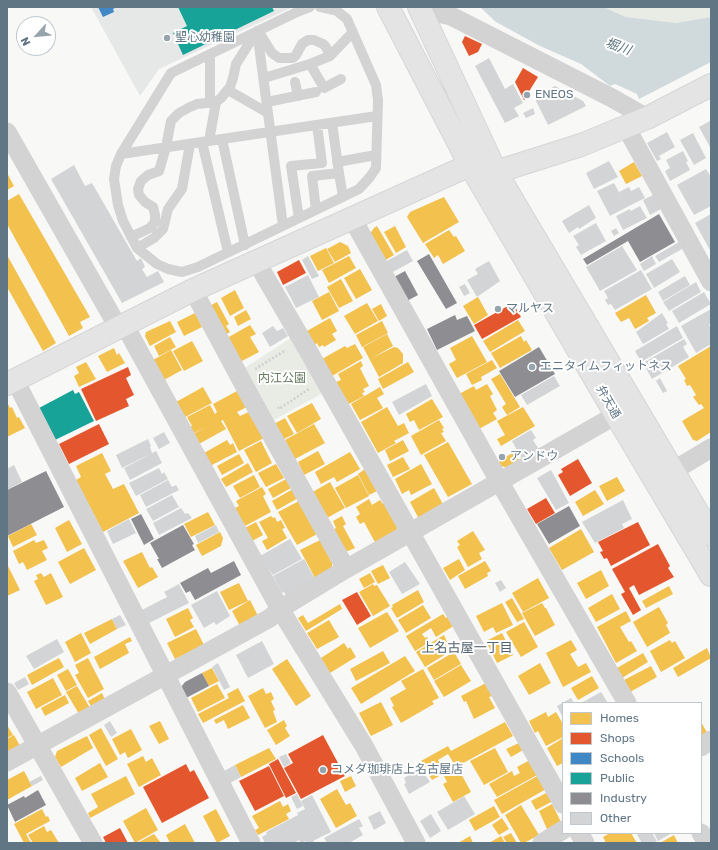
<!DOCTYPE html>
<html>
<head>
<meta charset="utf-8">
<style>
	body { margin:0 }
	#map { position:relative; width:718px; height:850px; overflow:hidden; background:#f8f8f7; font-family:Rubik,sans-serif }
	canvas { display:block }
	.frame { position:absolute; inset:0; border:8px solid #617685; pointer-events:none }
	.legend { position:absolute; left:562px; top:702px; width:140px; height:132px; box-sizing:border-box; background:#fff; border:1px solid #c0c8ce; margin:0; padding:5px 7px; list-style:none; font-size:12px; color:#617685 }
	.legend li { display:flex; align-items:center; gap:8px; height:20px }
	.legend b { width:20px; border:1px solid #c0c8ce }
	.north { position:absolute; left:16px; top:16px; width:40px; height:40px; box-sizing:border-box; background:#fff; border:1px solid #c0c8ce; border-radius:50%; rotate:243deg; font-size:11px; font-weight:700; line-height:16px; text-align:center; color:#617685 }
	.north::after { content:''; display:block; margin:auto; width:14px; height:18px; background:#96a4ad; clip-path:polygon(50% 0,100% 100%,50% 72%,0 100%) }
</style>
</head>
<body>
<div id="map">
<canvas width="718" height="850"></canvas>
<div class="frame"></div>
<ul class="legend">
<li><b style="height:11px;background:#f2c14e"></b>Homes</li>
<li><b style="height:11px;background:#e4572e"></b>Shops</li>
<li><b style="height:11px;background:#3f88c5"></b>Schools</li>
<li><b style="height:11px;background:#17a398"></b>Public</li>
<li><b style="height:11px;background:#8d8d92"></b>Industry</li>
<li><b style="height:11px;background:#d3d4d5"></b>Other</li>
</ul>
<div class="north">N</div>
</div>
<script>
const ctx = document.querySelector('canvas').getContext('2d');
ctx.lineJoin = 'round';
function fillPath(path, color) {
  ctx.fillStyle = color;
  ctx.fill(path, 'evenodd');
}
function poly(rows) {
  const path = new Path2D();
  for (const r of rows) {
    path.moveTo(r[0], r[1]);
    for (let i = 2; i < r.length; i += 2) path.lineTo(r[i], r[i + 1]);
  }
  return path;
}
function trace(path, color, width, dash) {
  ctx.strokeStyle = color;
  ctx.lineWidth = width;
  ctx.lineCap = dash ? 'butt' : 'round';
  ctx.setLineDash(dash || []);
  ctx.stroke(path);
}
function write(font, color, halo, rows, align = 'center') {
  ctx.font = font + ' Rubik,"Noto Sans JP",sans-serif';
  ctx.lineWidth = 4;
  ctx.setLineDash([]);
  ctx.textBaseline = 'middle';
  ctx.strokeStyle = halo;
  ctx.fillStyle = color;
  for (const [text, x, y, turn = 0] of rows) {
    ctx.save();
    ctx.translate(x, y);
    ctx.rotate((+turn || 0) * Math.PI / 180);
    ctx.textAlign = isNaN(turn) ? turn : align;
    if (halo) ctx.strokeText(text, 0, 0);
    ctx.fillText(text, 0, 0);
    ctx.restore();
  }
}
const built = poly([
	[91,7,293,7,159,69,140,96]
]);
const green = poly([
	[603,7,711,7,711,17,676,23,626,17],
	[291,338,323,393,274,420,243,369]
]);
const water = poly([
	[480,7,603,7,626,17,676,23,711,17,711,62,639,99,637,94,615,84,610,86,581,64,540,46,496,22]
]);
const homes = poly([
	[634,162,642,176,626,184,619,171],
	[7,173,14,186,7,190],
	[19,194,90,317,80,322,83,328,69,336,7,224,7,201],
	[444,197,459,222,423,243,407,217,410,212],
	[377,226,394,255,384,261,369,235,374,228],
	[395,226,406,247,396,253,384,232],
	[449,230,454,237,456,236,465,251,443,264,438,255,434,258,425,244],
	[340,242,348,246,351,253,335,262,327,249],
	[326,248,334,263,318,271,310,256],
	[7,255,56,343,43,351,7,287],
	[349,256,356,268,329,283,322,270],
	[360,269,372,290,356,299,344,278],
	[341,279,353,301,339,308,327,287],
	[235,290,244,308,230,316,221,298],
	[329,292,339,311,322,320,312,301],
	[646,295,656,313,647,318,649,321,635,329,629,318,621,322,615,313],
	[478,297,488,315,474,324,463,306],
	[217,302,229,324,226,326,230,332,225,335,209,306],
	[367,303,378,321,355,334,344,316],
	[381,304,387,316,379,321,372,309],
	[246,310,251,319,238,326,234,317],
	[195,313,202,327,184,336,177,322],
	[330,318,337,331,332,334,336,340,324,347,323,345,319,347,317,343,315,345,307,331],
	[518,320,525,331,490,352,483,341],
	[170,321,176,332,150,346,145,336,146,332],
	[382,321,388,333,362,347,356,335],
	[250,325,256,334,250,337,259,352,240,362,227,338],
	[387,334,393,346,372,358,394,347,398,348,403,354,403,363,379,377,363,347],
	[472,336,487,362,457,378,449,364,456,360,450,348],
	[521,336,524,342,526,340,532,350,500,368,491,353],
	[170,337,176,347,159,356,154,346],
	[192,341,203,361,184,371,173,351],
	[355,344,363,358,332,376,322,359,345,346,347,348],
	[711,346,711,432,697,441,693,440,682,421,704,408,701,404,699,405,693,397,696,395,690,385,687,386,684,380,686,379,678,366],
	[114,348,117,355,119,353,125,363,107,372,98,356],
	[171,350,182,370,164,380,153,360],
	[492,360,497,368,481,377,482,380,472,385,466,374],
	[361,361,363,366,360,368,369,386,363,389,365,392,362,393,364,396,349,404,336,382,341,380,338,374],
	[86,362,96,379,79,387,74,376,79,373,76,367],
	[408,362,414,372,383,389,378,379],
	[500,374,520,407,507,415,502,407,506,404,491,379],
	[487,384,493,394,490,396,497,410,493,413,497,419,479,429,459,394,474,386,476,390],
	[203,387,212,403,185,417,176,402],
	[380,387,384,394,377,398,383,408,360,420,351,404],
	[237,391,247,407,237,412,240,416,251,411,266,437,239,451,223,420,221,421,226,429,199,444,193,434,208,426,194,433,190,427,192,426,187,417,210,405,215,414,217,412,213,404],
	[432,399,443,417,419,430,414,420,410,422,406,414],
	[7,402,10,408,12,407,17,418,19,417,25,428,7,437],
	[312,403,321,419,297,433,287,416],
	[387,407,398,426,404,423,409,433,394,441,396,443,378,453,361,422],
	[523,407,535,426,501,446,497,439,505,435,497,421],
	[285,418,294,434,282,440,274,424],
	[439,420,444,428,442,429,444,432,441,433,446,441,421,455,411,436],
	[314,424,325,443,295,459,285,440],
	[227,440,230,445,233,443,237,452,210,466,204,453],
	[403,440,409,451,390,461,385,450],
	[261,441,272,463,256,472,244,450],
	[448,442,472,484,448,497,424,455],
	[318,451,325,464,304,475,298,462],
	[350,452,360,469,337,482,334,477,321,484,315,472],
	[514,452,520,462,509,468,501,466,499,461],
	[102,453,111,471,105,474,113,489,124,484,139,513,103,532,76,480,81,477,76,466],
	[239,454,244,463,222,475,217,466],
	[403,457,410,469,393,477,387,465],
	[248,463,253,472,226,487,221,479],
	[276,464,284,478,266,487,258,473],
	[421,464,432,484,411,495,409,490,402,494,395,479],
	[365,469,377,491,369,495,358,474],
	[254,475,260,487,240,498,233,486],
	[358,475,369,496,346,508,335,488],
	[617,477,625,491,607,501,599,486],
	[286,479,291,488,273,498,268,489],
	[330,482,345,508,325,519,311,493],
	[262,487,266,494,263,496,271,512,245,526,235,508,239,506,236,501],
	[434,488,444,506,419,519,410,502],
	[293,489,298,498,277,510,272,501],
	[595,490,604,504,583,516,575,502],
	[369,499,372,505,380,500,383,504,385,503,398,524,396,532,376,544,364,522,360,524,356,517,360,514,356,507],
	[299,501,319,533,297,545,278,512],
	[208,512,215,525,191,537,184,524],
	[271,516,273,518,275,517,277,522,281,520,285,528,282,529,287,538,267,550,262,541,268,538,259,522],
	[342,516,346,524,343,526,355,548,348,551,341,549,331,531,336,528,333,521],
	[69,520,82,544,67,552,55,528],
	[256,522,263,535,252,541,245,528],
	[31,524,37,535,13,547,8,536],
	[581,529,594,552,562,570,549,548],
	[473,531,485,550,479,553,482,559,468,567,457,547,460,545,457,541],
	[220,532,223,538,221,546,202,556,196,545],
	[34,540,36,543,44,540,48,548,42,551,47,560,27,570,23,562,19,564,13,551],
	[320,540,332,563,332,569,315,578,300,550],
	[84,548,96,570,70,584,58,562],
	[142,552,150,568,152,567,158,577,138,588,123,561],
	[459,559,465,570,450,580,443,568],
	[485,561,491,571,487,573,488,576,465,589,458,576],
	[7,564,20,590,7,596],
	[383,565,390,578,378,584,371,571],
	[601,570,609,586,586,599,577,583],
	[41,573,44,577,51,573,63,597,46,605,34,581,38,579,36,575],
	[370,573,375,582,364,588,359,579],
	[538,578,549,598,523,612,512,593],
	[239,583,248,601,229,610,220,592],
	[373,584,374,586,377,585,390,606,373,616,359,592],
	[669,586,673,594,646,608,642,601],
	[418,590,424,602,397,618,391,608,393,607,392,605],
	[612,594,620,609,596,622,588,608],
	[512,598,524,619,517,622,505,602],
	[250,600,258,616,240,626,232,611],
	[502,603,513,625,496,633,493,627,484,632,476,616],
	[542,603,545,608,546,608,555,625,535,636,522,613],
	[340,604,342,609,306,631,298,618,303,615,308,623],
	[423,605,431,618,406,633,398,620],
	[659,607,668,623,666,625,670,633,647,647,633,622],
	[188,608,193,618,190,620,194,627,175,637,166,619],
	[626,611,631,621,620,627,629,642,631,641,637,651,616,663,597,627],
	[387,612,399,631,370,648,358,628],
	[443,614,446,618,449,616,455,625,436,637,431,628,422,634,425,638,427,637,430,642,415,651,406,636],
	[112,619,117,629,90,644,84,633],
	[329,620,339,637,317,649,307,633],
	[524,622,538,647,521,657,506,632],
	[196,629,204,645,175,659,167,643],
	[81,633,91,653,75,662,65,642],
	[502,633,513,655,497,663,486,641],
	[444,635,447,642,446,643,451,651,425,667,416,652],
	[130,637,132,641,125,644,129,653,100,669,94,657],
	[571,640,577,650,570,654,578,667,586,663,591,672,563,687,546,653],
	[670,640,672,643,675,641,685,658,661,672,650,651],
	[344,643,348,649,350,647,356,657,330,673,321,658],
	[707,648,711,658,678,677,673,668],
	[383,651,390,663,356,681,350,669],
	[454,652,461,664,434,680,427,668],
	[643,653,648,662,622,678,617,668],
	[405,656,415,671,361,704,351,688],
	[59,658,64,667,32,685,27,675],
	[88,658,104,689,88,698,75,675,79,673,75,665],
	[287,659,311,696,296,706,272,669],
	[540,663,551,683,529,695,518,676],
	[461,665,471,681,444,697,434,681],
	[651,666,657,677,630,692,624,680],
	[212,668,219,681,209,686,202,673],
	[68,669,77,685,66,691,57,675],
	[423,669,439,698,432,701,434,704,401,723,392,707,394,706,390,698,406,689,401,681],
	[592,676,599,688,578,700,571,688],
	[53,678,62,695,36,709,27,692],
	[486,683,492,696,489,697,495,708,474,719,466,701,464,702,461,696],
	[217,684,225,698,198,712,191,698],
	[77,686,90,708,79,714,66,692],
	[238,688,245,701,203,723,198,714,229,698,227,694],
	[263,688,266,694,271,692,274,699,271,701,275,710,273,711,277,722,265,728,248,696],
	[102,693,105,700,92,708,88,701],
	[65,695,69,703,45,716,41,708],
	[381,702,393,725,371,736,359,713],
	[243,705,250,718,228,729,224,720,216,724,214,720],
	[546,712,548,717,556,712,563,724,563,737,546,746,538,731,535,733,529,721],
	[284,720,287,726,285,728,290,736,276,745,267,730],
	[160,721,169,739,159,744,149,726],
	[505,722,513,736,456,767,448,754,438,760,445,773,432,780,421,761,448,746,451,751],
	[701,722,708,734,701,738],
	[7,725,13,735,7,738],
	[101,728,118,759,106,766,89,735],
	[131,729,142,750,128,758,125,752,120,755,112,739],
	[14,735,20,746,7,753,7,739],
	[87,736,93,748,61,767,55,757,57,751],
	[563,738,563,763,557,766,547,748],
	[519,743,523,750,511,757,506,749],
	[269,748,276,759,241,777,235,765],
	[495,748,508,772,484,785,470,761],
	[143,756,146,762,152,758,161,775,139,787,127,764],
	[530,760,539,774,497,797,489,784,512,771,514,776,520,773,517,767],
	[100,763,108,777,82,791,75,778],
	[458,768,471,792,453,802,443,784,447,782,444,776],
	[24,771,32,786,7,800,7,780],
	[541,774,548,788,502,814,494,800],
	[126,776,135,794,90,818,88,813,98,807,91,794],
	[351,776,356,786,345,792,340,781],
	[337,789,346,805,350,803,357,816,336,828,320,799],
	[548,792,553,801,536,810,531,801],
	[280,801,283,807,288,804,291,811,286,814,289,819,258,835,255,830,259,828,252,816],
	[552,804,561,822,547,829,539,811],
	[521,805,539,835,524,843,521,843,505,815],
	[494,806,500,817,475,831,469,820],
	[146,808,158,830,135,843,123,821],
	[42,809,46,817,48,816,50,821,26,834,31,843,24,843,14,824],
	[216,809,230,836,217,843,203,816],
	[502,818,509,829,499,835,492,825],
	[185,824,195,843,170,843,166,835],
	[44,826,47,832,51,830,59,843,33,843,28,835],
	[511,833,517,843,507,843,503,837],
	[610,833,631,833,637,843,606,843,603,837],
	[154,834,161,843,137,843],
	[674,835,678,843,660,843],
	[470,836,473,843,458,843],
	[501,836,505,843,489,843]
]);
const shops = poly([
	[465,36,482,44,478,52,469,56,462,42],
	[523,68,538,77,528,93,531,95,524,100,515,82],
	[299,260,306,273,283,285,277,272],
	[513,303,521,317,482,339,474,325],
	[128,367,131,375,126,378,134,395,126,399,129,406,96,421,81,389],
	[99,424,109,444,69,464,59,444],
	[578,459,592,483,570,496,558,475,563,472,561,469],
	[546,498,555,513,536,524,527,509],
	[638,522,650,545,611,566,607,558,604,559,600,552,603,551,598,542],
	[658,544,670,566,668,568,674,577,639,595,634,585,629,588,641,610,633,615,621,594,625,592,612,569],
	[357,592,371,616,357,625,342,600],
	[323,735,345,776,301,799,284,768,293,763,288,754],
	[278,759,296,793,286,798,269,764],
	[186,764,190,772,194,770,209,798,162,823,143,787],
	[269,766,284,796,255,811,239,781],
	[120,828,128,843,106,843,103,837]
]);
const schools = poly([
	[98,7,117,7,113,9,114,12,103,17]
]);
const public = poly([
	[178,7,272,7,274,11,183,55,173,33,187,26],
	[73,390,75,394,79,392,94,421,55,440,39,408]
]);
const industry = poly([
	[659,214,675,242,640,262,628,241,587,265,583,259],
	[429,254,457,303,446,309,417,261],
	[405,271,418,295,407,301,394,277],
	[455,315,457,320,467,316,475,331,437,350,427,329],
	[539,347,555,374,515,397,499,371],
	[46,471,64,507,7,536,7,490],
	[569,506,580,526,549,544,537,524],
	[141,514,154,539,144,545,131,519],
	[183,525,194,544,192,545,195,550,162,568,157,559,159,559,150,543],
	[234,561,241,575,195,600,190,591,186,593,180,583,208,568,211,573],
	[202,673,209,686,186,698,181,687,185,682],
	[38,790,46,805,15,822,7,805,24,796,25,798]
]);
const building = poly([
	[489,58,505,89,513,84,523,103,514,108,519,116,505,123,475,66],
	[555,86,583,101,586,106,548,125,534,97],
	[533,108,535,114,526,118,523,113],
	[710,121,711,123,711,149,699,127],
	[667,132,675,147,659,156,661,159,657,161,647,143],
	[693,133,706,158,694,165,680,140],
	[683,151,688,161,686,162,690,170,670,181,665,171,670,168,666,160],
	[609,161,618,177,594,189,586,173],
	[74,165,85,186,92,183,137,261,141,258,145,267,142,269,147,277,158,271,164,282,122,303,51,179],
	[706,169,711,177,711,206,694,215,677,185],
	[614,183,627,207,610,216,597,191],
	[629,187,631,191,639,187,645,198,627,207,619,192],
	[653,195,661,209,650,215,643,200],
	[589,205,596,218,579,229,578,227,569,233,562,221],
	[640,206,647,218,623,230,616,216,630,209,631,211],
	[711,214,711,252,695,223],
	[596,223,606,241,581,255,576,247,579,245,573,236],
	[616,228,619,233,614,236,611,231],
	[679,242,682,249,659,262,655,256],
	[622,246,637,270,600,291,586,267],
	[407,250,413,261,391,273,385,262],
	[308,256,319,276,312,279,302,260],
	[652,256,656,264,644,271,640,264],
	[672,259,680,272,654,288,646,274],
	[489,261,500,281,477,297,467,280,478,274,475,269],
	[641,270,652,289,615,310,611,304,608,305,605,300,608,298,604,291],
	[308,275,319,297,296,308,285,287],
	[685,276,690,285,663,301,658,292],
	[696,282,701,292,669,311,663,302],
	[465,284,470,293,464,296,459,287],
	[704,292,711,304,679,323,672,311],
	[711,309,711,323,709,325,711,328,711,344,696,353,681,326],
	[662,313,668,323,666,324,669,329,643,344,636,332],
	[273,326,277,331,283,328,288,336,270,347,262,333],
	[677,326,683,338,641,362,635,351],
	[684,339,687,344,683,347,689,357,652,379,643,363],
	[554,376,560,386,527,405,521,395],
	[660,378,667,391,663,393,656,381],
	[426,384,432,396,399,415,392,402],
	[531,430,536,438,533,440,540,451,523,461,512,441],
	[164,432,170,443,159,449,153,438],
	[148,439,151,446,150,447,152,453,122,468,116,455],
	[156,451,162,463,130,480,124,468],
	[14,465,22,482,7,490,7,469],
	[159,468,162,474,164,472,168,479,136,496,129,483],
	[551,470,569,503,556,510,537,478],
	[168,480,172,487,176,485,179,490,146,507,140,495],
	[172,495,179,507,153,521,146,509],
	[623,500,632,519,622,524,624,528,595,543,582,522],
	[181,508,185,514,188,513,192,518,159,535,153,523],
	[129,519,136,533,113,544,107,531],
	[216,525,219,532,198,543,195,536],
	[290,539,302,559,273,575,260,556],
	[304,559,315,579,286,595,284,592,282,593,273,576],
	[405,562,420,584,402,594,389,572],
	[501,580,506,588,500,592,495,583],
	[179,584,189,603,149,623,142,610,167,597,164,592],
	[217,591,230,616,216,625,214,622,204,628,191,605],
	[120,615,126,625,117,629,112,619],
	[57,639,64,652,34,669,26,656],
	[262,641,274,664,248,678,236,655],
	[218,663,230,687,224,690,212,667],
	[25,677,29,684,18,690,14,683],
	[601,692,608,703,581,703],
	[571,698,574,703,563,703,563,718,557,706],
	[110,721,117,733,111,737,104,725],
	[286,754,291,763,284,767,279,757],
	[235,765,241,777,230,783,224,771],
	[420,768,430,782,409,794,404,784,406,783,404,778],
	[41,776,43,780,32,786,29,782],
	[297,794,303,806,297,809,291,797],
	[312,795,331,832,313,841,314,843,306,843,305,841,301,843,299,840,294,843,265,843,262,837,267,834,266,832,298,815,297,813,305,809,301,801],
	[464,796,475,814,448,830,437,812],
	[380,811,386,823,374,830,368,817],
	[431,814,441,831,430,838,420,821],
	[359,819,363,826,359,828,363,835,349,843,327,843,324,838],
	[640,833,652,833,657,841,653,843,642,843,637,835],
	[654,833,672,833,658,841]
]);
const path = poly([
	[255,369,286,350],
	[278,407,279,409,309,389]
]);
const lane = poly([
	[310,7,297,12,171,73,121,154,116,166,114,179,118,205,123,221,137,248,157,264,168,269,182,272,198,267,359,189,370,177,376,168,378,100,376,85,347,19,337,11,320,7],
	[257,31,283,226],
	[260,34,272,53,279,58,293,58,296,55,302,44,308,40,314,40,323,44,326,47,330,56],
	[210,54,210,103],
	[310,64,324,88,341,79],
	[264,78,310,64,330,56,353,32],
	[295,82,298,96],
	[228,90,268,113],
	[267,102,316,92],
	[222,139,245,245],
	[209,141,216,102],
	[202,142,228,252],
	[121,154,377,116],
	[337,162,376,155],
	[339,173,343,197],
	[316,210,312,176,339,173,332,123],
	[299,218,291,166,322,163,317,125],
	[131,237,150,228,155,222,155,215,153,207,145,202,139,195,138,189,141,181,148,175,159,171,166,147,171,121,179,113,188,108,197,104,216,102,221,98,230,87,233,78,236,64,257,31],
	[137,248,154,238,163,229,168,209,182,189,190,144]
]);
const street = poly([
	[420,9,451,16,612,98,647,118],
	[626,127,711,282],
	[7,132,118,327],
	[352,218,499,481,627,703],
	[256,261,310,354,563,804],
	[193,290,252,400,346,569],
	[124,324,280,609,364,746,416,843],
	[15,380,251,843],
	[673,471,711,448],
	[7,692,93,843],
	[701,747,711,740],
	[7,762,270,618,280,609,346,569,616,415],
	[579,833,585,843],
	[701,833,707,843],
	[542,843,563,830]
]);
const secondary = poly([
	[388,7,470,165,616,415,711,575],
	[419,7,496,172,711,535],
	[7,384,193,290,470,165,496,172,581,145,647,118,711,85]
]);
const markers = [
	[167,38,4,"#96a4ad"],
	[527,95,4,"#96a4ad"],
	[498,309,4,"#96a4ad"],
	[532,367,4,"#96a4ad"],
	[502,457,4,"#96a4ad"],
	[323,770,4,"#96a4ad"]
];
const poiNames = [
	["聖心幼稚園",175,38],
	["ENEOS",535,95],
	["マルヤス",506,309],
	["エニタイムフィットネス",540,367],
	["アンドウ",510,457],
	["コメダ珈琲店上名古屋店",331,770]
];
const parkNames = [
	["内江公園",282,379]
];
const streetNames = [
	["弁天通",608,402,60]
];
const waterNames = [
	["堀川",618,47,20]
];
const neighbourhoodNames = [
	["上名古屋一丁目",467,648]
];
fillPath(built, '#e6e8e8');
fillPath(green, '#e8ece5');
fillPath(water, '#d0d9dc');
fillPath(homes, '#f2c14e');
fillPath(shops, '#e4572e');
fillPath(schools, '#3f88c5');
fillPath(public, '#17a398');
fillPath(industry, '#8d8d92');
fillPath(building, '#d3d4d5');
trace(secondary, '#d5d6d7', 24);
trace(path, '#ced0d1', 2.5, [2, 2]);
trace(lane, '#d3d3d4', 10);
trace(street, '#d3d3d4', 19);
trace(secondary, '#e4e4e5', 22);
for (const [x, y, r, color] of markers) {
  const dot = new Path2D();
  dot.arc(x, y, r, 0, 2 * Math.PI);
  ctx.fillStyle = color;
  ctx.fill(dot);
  trace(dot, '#fff', 1.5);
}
write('12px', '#617685', '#fff', poiNames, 'left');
write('12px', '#667b61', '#fff', parkNames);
write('12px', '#617685', '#fff', streetNames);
write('italic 13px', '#5c767e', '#fff', waterNames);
write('13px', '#54646f', '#fff', neighbourhoodNames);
</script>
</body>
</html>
